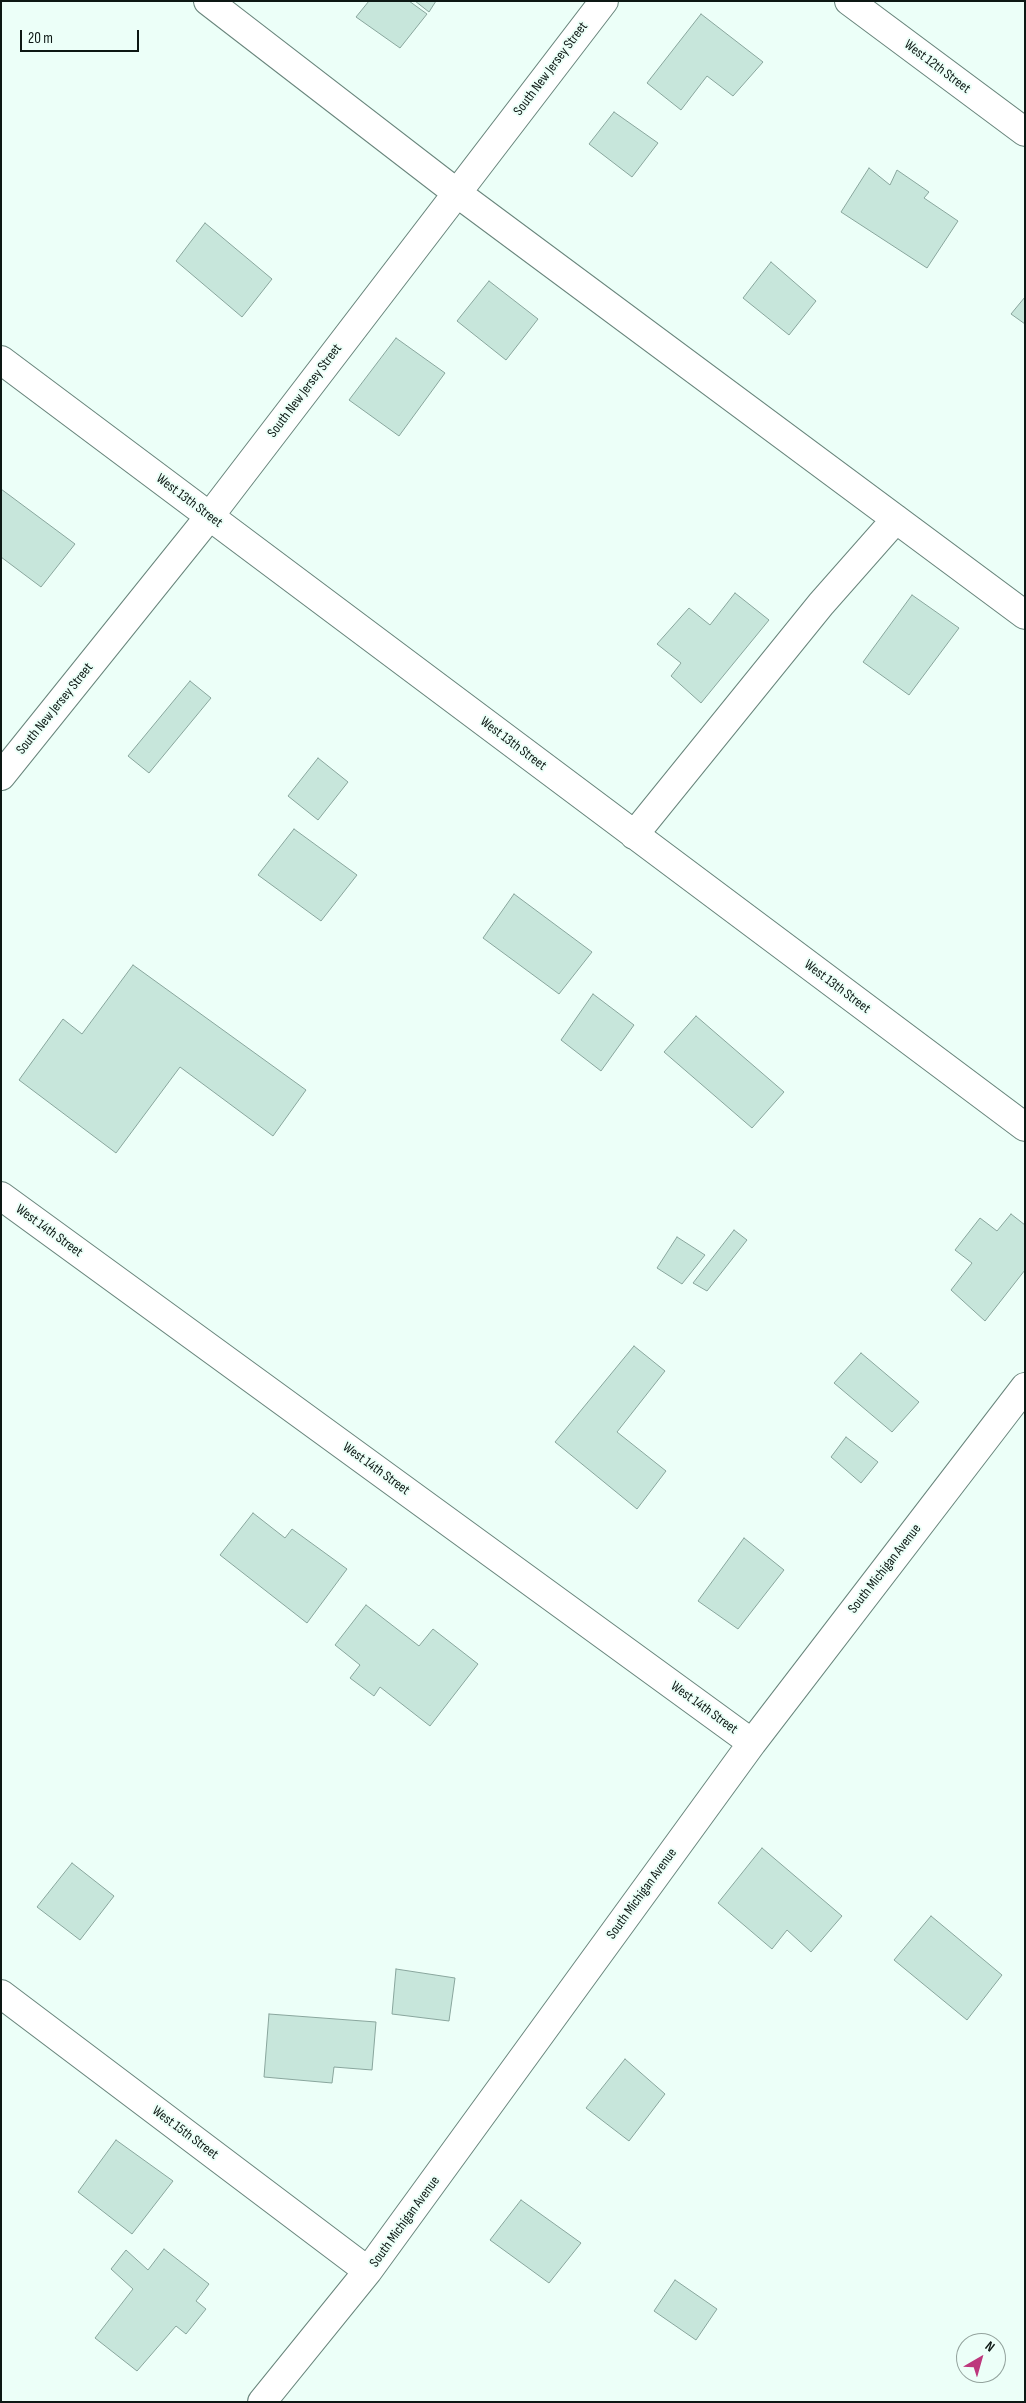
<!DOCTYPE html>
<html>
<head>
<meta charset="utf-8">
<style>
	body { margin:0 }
	#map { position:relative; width:1026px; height:2403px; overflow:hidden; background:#ecfff8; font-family:"Sofia Sans Condensed",sans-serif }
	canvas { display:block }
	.frame { position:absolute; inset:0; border:2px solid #0d1814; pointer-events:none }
	.north { position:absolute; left:956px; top:2333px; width:50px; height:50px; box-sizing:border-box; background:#ecfff8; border:1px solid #93a39d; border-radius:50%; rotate:38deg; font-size:14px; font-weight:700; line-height:20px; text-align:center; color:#0d1814 }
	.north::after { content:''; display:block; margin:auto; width:18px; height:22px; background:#bd387d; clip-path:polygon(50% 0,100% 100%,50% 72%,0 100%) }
	.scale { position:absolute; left:20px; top:30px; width:119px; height:22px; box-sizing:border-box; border:2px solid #0d1814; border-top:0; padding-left:6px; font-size:15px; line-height:18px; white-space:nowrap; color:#0d1814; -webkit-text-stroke:4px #ecfff8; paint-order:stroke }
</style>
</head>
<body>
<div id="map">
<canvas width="1026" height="2403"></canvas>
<div class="frame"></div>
<div class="north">N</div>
<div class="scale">20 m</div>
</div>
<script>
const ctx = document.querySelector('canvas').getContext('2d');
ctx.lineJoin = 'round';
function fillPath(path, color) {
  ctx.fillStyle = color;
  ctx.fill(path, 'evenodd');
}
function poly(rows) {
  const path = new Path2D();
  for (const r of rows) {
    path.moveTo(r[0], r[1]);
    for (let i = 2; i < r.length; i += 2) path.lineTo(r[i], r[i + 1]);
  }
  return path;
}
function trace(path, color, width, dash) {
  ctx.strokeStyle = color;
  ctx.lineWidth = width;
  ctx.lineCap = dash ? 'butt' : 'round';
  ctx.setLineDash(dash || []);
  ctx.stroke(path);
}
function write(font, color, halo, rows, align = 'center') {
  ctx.font = font + ' "Sofia Sans Condensed",sans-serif';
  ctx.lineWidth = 4;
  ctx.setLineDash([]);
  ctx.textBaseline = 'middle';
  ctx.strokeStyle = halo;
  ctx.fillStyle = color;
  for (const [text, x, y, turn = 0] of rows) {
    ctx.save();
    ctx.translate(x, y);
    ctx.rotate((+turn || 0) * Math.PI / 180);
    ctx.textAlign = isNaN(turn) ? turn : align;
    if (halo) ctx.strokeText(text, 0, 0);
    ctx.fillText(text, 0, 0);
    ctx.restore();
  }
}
const building = poly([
	[369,1,409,1,427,14,400,48,356,17,369,1],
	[415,1,436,1,429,12,415,1],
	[701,14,763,62,733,96,707,76,681,110,647,83,701,14],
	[614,112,658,143,632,177,589,144,614,112],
	[869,168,890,185,897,170,929,192,924,198,958,221,927,268,841,212,869,168],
	[205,223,272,279,242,317,176,261,205,223],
	[771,262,816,301,789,335,743,298,771,262],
	[489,281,538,319,506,360,457,321,489,281],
	[1025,297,1025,324,1011,314,1025,297],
	[396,338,445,373,399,436,349,400,396,338],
	[1,489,75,544,41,587,1,557,1,489],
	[735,593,769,620,701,703,671,676,681,663,657,644,689,608,710,625,735,593],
	[912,595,959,628,909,695,863,662,912,595],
	[190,681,211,698,149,773,128,756,190,681],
	[318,758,348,782,318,820,288,796,318,758],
	[294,829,357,875,321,921,258,875,294,829],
	[514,894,592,952,559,994,483,938,514,894],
	[133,965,306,1090,273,1136,180,1067,116,1153,19,1080,63,1019,82,1034,133,965],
	[593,994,634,1025,601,1071,561,1040,593,994],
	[696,1016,784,1092,752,1128,664,1052,696,1016],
	[1011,1214,1025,1225,1025,1270,985,1321,951,1290,972,1263,955,1250,980,1218,997,1231,1011,1214],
	[734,1230,747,1240,707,1291,693,1283,734,1230],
	[677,1237,705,1255,682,1284,657,1268,677,1237],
	[634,1346,665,1371,617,1432,666,1471,637,1509,555,1442,634,1346],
	[861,1353,919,1402,892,1432,834,1383,861,1353],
	[846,1437,878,1462,861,1483,831,1457,846,1437],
	[253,1513,285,1538,292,1529,347,1569,307,1623,220,1555,253,1513],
	[744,1538,784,1570,738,1629,698,1601,744,1538],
	[366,1605,419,1646,433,1629,478,1664,430,1726,380,1687,374,1696,350,1678,360,1665,335,1645,366,1605],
	[762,1848,842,1916,811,1952,787,1930,772,1949,718,1903,762,1848],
	[72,1863,114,1896,80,1940,37,1907,72,1863],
	[931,1916,1002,1975,967,2020,894,1960,931,1916],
	[396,1969,455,1978,449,2021,392,2014,396,1969],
	[269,2014,376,2022,372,2070,334,2067,332,2083,264,2077,269,2014],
	[625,2059,665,2094,629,2141,586,2108,625,2059],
	[116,2140,173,2181,132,2234,78,2192,116,2140],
	[521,2200,581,2243,549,2283,490,2240,521,2200],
	[164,2249,209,2284,196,2301,206,2309,186,2334,176,2326,137,2371,95,2338,133,2289,111,2269,126,2250,148,2270,164,2249],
	[675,2280,717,2309,696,2340,654,2311,675,2280]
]);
const minor = poly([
	[208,1,457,193,1025,615],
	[849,1,1025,132],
	[1,360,1025,1127],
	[1,776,209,517,604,1],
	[634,835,821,604,896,519],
	[1,1196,752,1743],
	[1,1994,368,2271],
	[262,2402,368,2271,752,1743,1025,1387]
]);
const streetNames = [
	["West 12th Street",937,67,37],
	["South New Jersey Street",551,69,-53],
	["South New Jersey Street",305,391,-53],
	["West 13th Street",189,501,37],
	["South New Jersey Street",55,709,-51],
	["West 13th Street",513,744,37],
	["West 13th Street",837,987,37],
	["West 14th Street",49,1231,36],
	["West 14th Street",376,1469,36],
	["South Michigan Avenue",885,1569,-52],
	["West 14th Street",704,1708,36],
	["South Michigan Avenue",642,1894,-54],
	["West 15th Street",185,2133,37],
	["South Michigan Avenue",405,2222,-54]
];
fillPath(building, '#c7e6db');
trace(building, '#89a69d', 1);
trace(minor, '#69857c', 30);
trace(minor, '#fff', 28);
write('14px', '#0d1814', '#ecfff8', streetNames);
</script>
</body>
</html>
